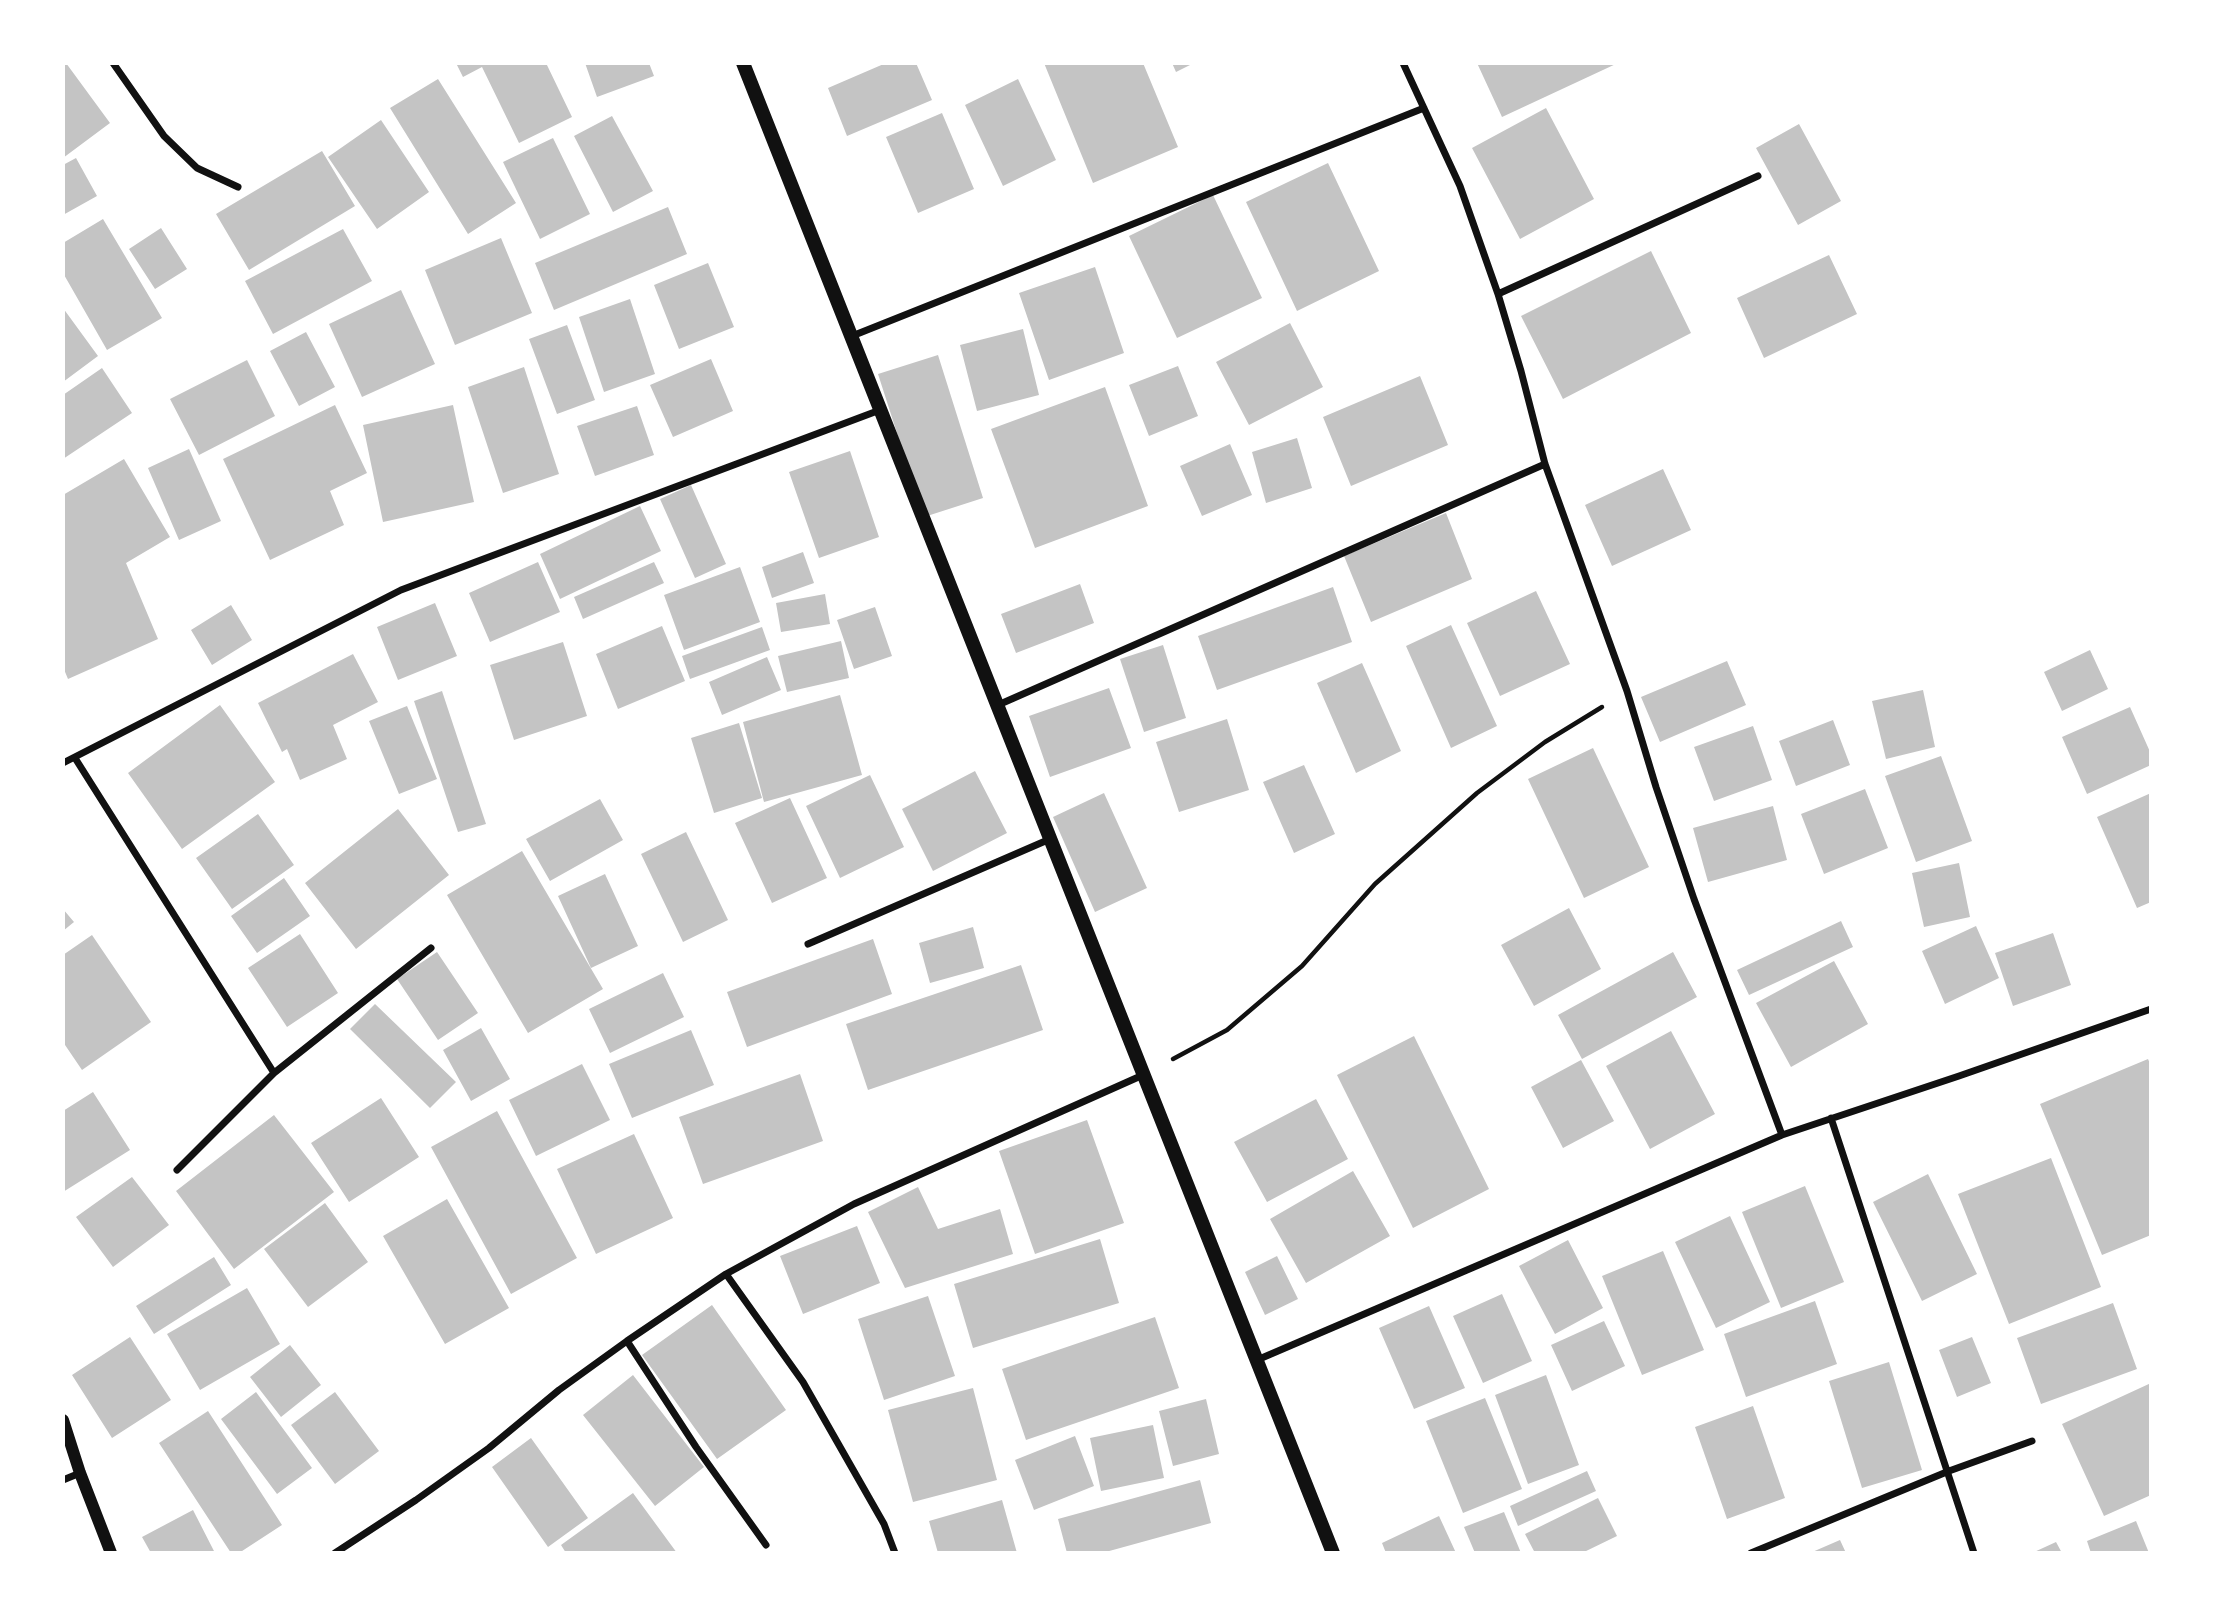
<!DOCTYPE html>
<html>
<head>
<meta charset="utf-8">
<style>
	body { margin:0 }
	#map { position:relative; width:2214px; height:1616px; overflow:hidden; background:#fff; font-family:Roboto,sans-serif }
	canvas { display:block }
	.frame { position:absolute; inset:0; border:65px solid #fff; pointer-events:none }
</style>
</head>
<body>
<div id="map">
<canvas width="2214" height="1616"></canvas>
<div class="frame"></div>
</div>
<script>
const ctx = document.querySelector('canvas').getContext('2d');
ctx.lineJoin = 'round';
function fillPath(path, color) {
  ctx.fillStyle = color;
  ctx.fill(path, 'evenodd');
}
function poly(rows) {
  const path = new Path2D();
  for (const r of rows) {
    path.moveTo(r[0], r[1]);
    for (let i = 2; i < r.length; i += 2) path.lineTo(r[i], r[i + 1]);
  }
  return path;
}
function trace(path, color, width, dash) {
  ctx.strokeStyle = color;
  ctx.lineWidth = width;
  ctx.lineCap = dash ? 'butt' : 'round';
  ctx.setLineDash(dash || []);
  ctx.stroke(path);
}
const building = poly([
	[63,63,66,63,110,123,63,158],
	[456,63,546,63,572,117,519,143,482,67,463,77],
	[585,63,649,63,654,76,597,97],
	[886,63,916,63,932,100,847,136,828,88],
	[1044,63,1143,63,1178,147,1093,183],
	[1172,63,1194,63,1176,72],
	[1477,63,1618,63,1502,117],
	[438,79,516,203,468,234,390,108],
	[1018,79,1056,160,1003,186,965,105],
	[1546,108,1594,199,1520,239,1472,148],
	[942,113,974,189,918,213,886,137],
	[612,116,653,191,613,212,574,136],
	[381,120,429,192,377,229,328,157],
	[1799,124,1841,201,1798,225,1756,148],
	[553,138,590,214,540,239,503,162],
	[322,151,355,206,249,270,216,214],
	[76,158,97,196,63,215,63,165],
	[1328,163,1379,271,1297,311,1246,202],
	[1213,195,1262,298,1177,338,1129,236],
	[668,207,687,254,554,310,535,263],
	[103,219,162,318,107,350,63,273,63,243],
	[161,228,187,269,155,289,129,249],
	[343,229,372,281,273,334,245,281],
	[501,238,532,313,455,345,425,270],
	[1651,251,1691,333,1563,399,1521,316],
	[1829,255,1857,314,1764,358,1737,298],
	[708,263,734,327,679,349,654,285],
	[1095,267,1124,353,1049,380,1019,293],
	[401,290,435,364,362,397,329,324],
	[630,299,655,374,604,392,579,317],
	[63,308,98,356,63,382],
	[1290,323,1323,387,1249,425,1216,362],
	[567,325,595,400,557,414,529,339],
	[1023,329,1039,395,977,411,960,345],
	[306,332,335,387,299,406,270,351],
	[938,355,983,498,924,517,878,374],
	[711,359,733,411,673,437,650,385],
	[247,360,275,416,199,455,170,399],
	[1178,366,1198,416,1149,436,1129,385],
	[524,367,559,474,503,493,468,387],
	[102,368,132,413,63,459,63,395],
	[1420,376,1448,445,1351,486,1323,417],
	[1105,387,1148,506,1035,548,991,429],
	[335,405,367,473,330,491,344,525,270,560,223,459],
	[453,405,474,502,383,522,363,425],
	[637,406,654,455,595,476,577,426],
	[1297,438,1312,488,1266,503,1252,452],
	[1230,444,1252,495,1202,516,1180,466],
	[189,449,221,521,179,540,148,468],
	[850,451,879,537,819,558,789,472],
	[124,459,170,537,126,563,158,639,68,679,63,667,63,495],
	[1663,469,1691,530,1612,566,1585,505],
	[691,485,726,564,695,578,660,499],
	[640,506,661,551,560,599,540,554],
	[1446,513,1472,579,1371,622,1344,556],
	[803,552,814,583,772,598,762,567],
	[538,562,560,612,490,642,469,593],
	[654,562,664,583,583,619,574,597],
	[740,567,760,622,684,650,664,595],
	[1080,584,1094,623,1016,653,1001,614],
	[1333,587,1352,642,1217,690,1198,636],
	[1536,591,1570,664,1500,696,1467,623],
	[825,594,830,624,781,632,776,603],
	[435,603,457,656,398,680,377,627],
	[231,605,252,640,212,665,191,630],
	[875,607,892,656,854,669,837,620],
	[1451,625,1497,726,1451,748,1406,646],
	[662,626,685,681,618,709,596,654],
	[762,627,770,650,690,679,682,656],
	[841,641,849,678,787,692,778,656],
	[563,642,587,716,514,740,490,665],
	[1163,645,1186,718,1144,732,1120,659],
	[2090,650,2108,689,2062,711,2044,672],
	[353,654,378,702,333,725,347,759,300,780,287,749,282,752,258,703],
	[767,657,781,690,722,715,709,682],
	[1727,661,1746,705,1660,742,1641,697],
	[1362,663,1401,751,1356,773,1317,683],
	[1109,688,1131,748,1050,777,1029,716],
	[1923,690,1935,747,1886,759,1872,701],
	[442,691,486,824,458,832,414,701],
	[840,695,862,775,764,802,743,722],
	[220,705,275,782,182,849,128,773],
	[407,706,437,779,399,794,369,721],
	[2130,707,2151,754,2151,765,2087,794,2062,737],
	[1227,719,1249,790,1179,812,1156,742],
	[1833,720,1850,765,1796,786,1779,741],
	[739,723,762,798,714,813,691,738],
	[1753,726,1772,780,1714,801,1694,747],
	[1593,748,1649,867,1584,898,1528,779],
	[1941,756,1972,841,1916,862,1885,776],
	[1304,765,1335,834,1294,853,1263,782],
	[975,771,1007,833,933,871,902,809],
	[870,775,904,847,840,878,806,806],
	[1865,789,1888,848,1824,874,1801,814],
	[1104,793,1147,888,1095,912,1053,817],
	[2151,793,2151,902,2137,908,2097,817],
	[790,798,827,878,772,903,735,823],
	[600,799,623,840,550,881,526,839],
	[1773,806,1787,860,1708,882,1693,828],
	[398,809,449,875,356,949,305,883],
	[258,814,294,865,232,909,196,858],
	[686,832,728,920,683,942,641,854],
	[522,851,603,989,528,1033,447,895],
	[1959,863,1970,917,1924,927,1912,873],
	[605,874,638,946,591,968,558,896],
	[284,878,310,916,257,953,231,916],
	[1569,908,1601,969,1534,1006,1501,945],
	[63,909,74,922,63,931],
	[1841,921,1853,947,1749,995,1737,970],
	[1976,926,1999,978,1945,1004,1922,951],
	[973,927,984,968,930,983,919,943],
	[2053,933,2071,985,2013,1006,1995,953],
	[300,934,338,993,287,1027,248,968],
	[92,935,151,1022,82,1070,63,1042,63,955],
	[873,939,892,994,747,1047,727,992],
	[437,952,478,1013,438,1040,397,979],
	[1673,952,1697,997,1582,1059,1558,1015],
	[1834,961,1868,1024,1791,1067,1756,1003],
	[1021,965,1043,1030,868,1090,846,1024],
	[663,973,684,1017,610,1053,589,1009],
	[375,1004,456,1082,430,1108,350,1029],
	[481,1028,510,1079,471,1101,443,1050],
	[691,1030,714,1085,632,1118,609,1064],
	[1671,1031,1715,1114,1650,1149,1606,1066],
	[1414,1036,1489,1189,1413,1228,1337,1075],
	[2148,1059,2151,1066,2151,1235,2102,1255,2040,1104],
	[1581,1060,1614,1121,1563,1148,1531,1087],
	[582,1064,610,1120,536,1156,509,1100],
	[800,1074,823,1141,703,1184,679,1117],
	[93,1092,130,1150,63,1192,63,1111],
	[381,1098,419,1157,349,1202,311,1143],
	[1316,1099,1348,1159,1267,1202,1234,1142],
	[497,1111,577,1258,511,1294,431,1147],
	[274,1115,334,1192,234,1269,176,1191],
	[1087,1120,1124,1223,1035,1254,999,1151],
	[634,1134,673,1218,596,1254,557,1169],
	[2051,1158,2101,1287,2009,1324,1958,1194],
	[1353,1171,1390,1236,1306,1283,1270,1219],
	[1928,1174,1977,1274,1922,1301,1873,1202],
	[132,1177,169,1225,113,1267,76,1217],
	[1805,1186,1844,1282,1781,1308,1742,1212],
	[918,1187,938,1229,1000,1209,1013,1254,905,1288,868,1212],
	[447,1199,509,1308,445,1344,383,1236],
	[325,1203,368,1262,308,1307,264,1249],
	[1730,1216,1770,1302,1716,1328,1675,1242],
	[857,1226,880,1283,803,1314,780,1256],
	[1100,1239,1119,1303,973,1348,954,1284],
	[1568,1240,1603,1308,1555,1334,1519,1266],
	[1663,1251,1704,1350,1642,1375,1602,1276],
	[1277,1256,1298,1299,1265,1315,1245,1272],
	[214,1257,231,1285,154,1334,136,1306],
	[247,1288,280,1344,200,1390,167,1334],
	[1502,1294,1532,1361,1483,1383,1453,1316],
	[928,1296,955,1376,884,1400,858,1319],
	[1815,1301,1837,1364,1746,1397,1724,1334],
	[2113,1303,2137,1369,2041,1404,2017,1338],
	[712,1305,786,1410,717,1459,642,1355],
	[1429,1306,1465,1388,1414,1409,1379,1328],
	[1155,1317,1179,1388,1026,1440,1002,1369],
	[1604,1321,1625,1366,1572,1391,1551,1345],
	[130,1337,171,1400,112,1438,72,1375],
	[1972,1337,1991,1383,1957,1397,1939,1350],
	[290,1345,321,1385,281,1417,250,1377],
	[1889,1362,1922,1470,1862,1488,1829,1381],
	[633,1375,704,1467,655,1506,583,1415],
	[1546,1375,1579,1465,1528,1484,1495,1395],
	[2151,1383,2151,1495,2104,1516,2062,1424],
	[973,1388,997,1480,913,1502,888,1410],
	[256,1392,312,1468,277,1494,221,1419],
	[335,1392,379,1451,335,1484,291,1425],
	[1485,1398,1522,1489,1463,1513,1426,1421],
	[1206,1399,1219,1454,1173,1466,1159,1411],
	[1753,1406,1785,1498,1727,1519,1695,1427],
	[208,1411,282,1525,239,1553,231,1553,159,1443],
	[1153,1425,1164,1478,1101,1491,1090,1438],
	[1075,1436,1094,1486,1034,1510,1015,1460],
	[531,1438,588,1518,548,1547,492,1467],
	[1587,1471,1596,1491,1518,1526,1510,1506],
	[1200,1480,1211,1523,1102,1553,1067,1553,1058,1519],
	[633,1493,677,1553,566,1553,561,1545],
	[1598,1498,1617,1536,1582,1553,1535,1553,1525,1534],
	[1002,1500,1017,1553,938,1553,929,1521],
	[193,1510,215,1553,151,1553,142,1537],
	[1504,1512,1521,1553,1475,1553,1464,1527],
	[1439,1516,1456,1553,1386,1553,1382,1543],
	[2136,1521,2149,1553,2091,1553,2087,1541],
	[1840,1540,1846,1553,1810,1553],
	[2056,1542,2062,1553,2032,1553]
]);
const path = poly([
	[1173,1059,1227,1030,1302,966,1375,884,1477,793,1545,742,1602,707]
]);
const minor = poly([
	[113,63,164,136,197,168,238,187],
	[1403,63,1460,186,1498,294,1521,371,1545,464,1627,691,1656,787,1694,899,1782,1135],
	[1498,294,1758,176],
	[852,336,1424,108],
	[998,705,1545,464],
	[75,758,274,1073,431,948],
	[63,763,401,590,880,410],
	[808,944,1050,839],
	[1831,1118,1974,1553],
	[177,1170,274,1073],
	[726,1274,803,1382,884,1524,895,1553],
	[627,1341,696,1447,766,1545],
	[1257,1360,1782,1135,1959,1076,2151,1009],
	[63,1480,80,1473],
	[335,1553,416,1500,489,1448,559,1390,627,1341,726,1274,854,1204,1143,1075],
	[1751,1553,1949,1471,2032,1441]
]);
const tertiary = poly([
	[63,1420,80,1473,111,1553]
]);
const secondary = poly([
	[743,63,1333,1553]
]);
fillPath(building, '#c4c4c4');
trace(path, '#111', 4.5);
trace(minor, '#111', 7);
trace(tertiary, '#111', 12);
trace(secondary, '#111', 14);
</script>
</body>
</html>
